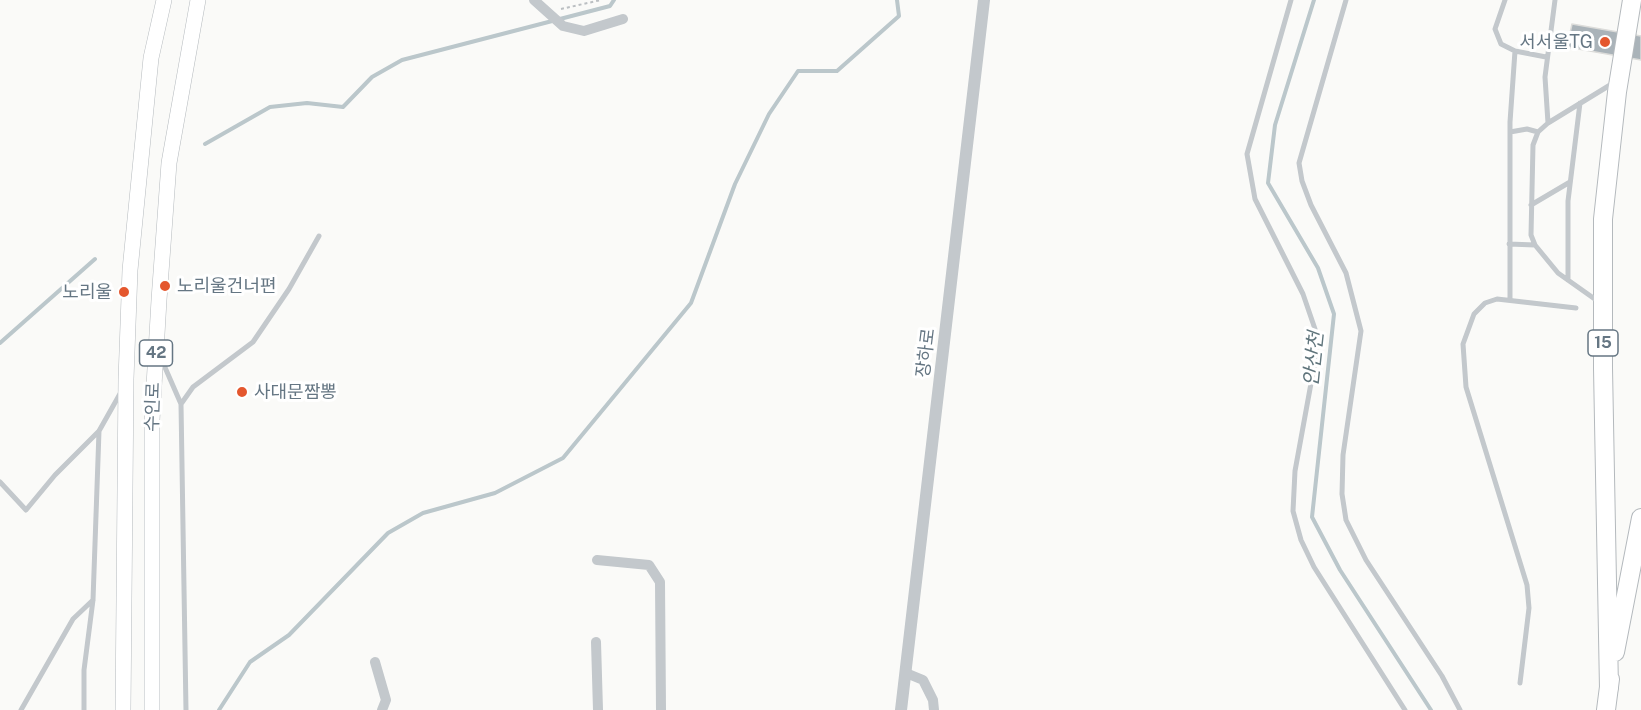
<!DOCTYPE html>
<html>
<head>
<meta charset="utf-8">
<style>
	body { margin:0 }
	canvas { display:block; background:#fafaf8 }
</style>
</head>
<body>
<canvas width="1641" height="710"></canvas>
<script>
const ctx = document.querySelector('canvas').getContext('2d');
ctx.lineJoin = 'round';
function poly(rows) {
  const path = new Path2D();
  for (const r of rows) {
    path.moveTo(r[0], r[1]);
    for (let i = 2; i < r.length; i += 2) path.lineTo(r[i], r[i + 1]);
  }
  return path;
}
function trace(path, color, width, dash) {
  ctx.strokeStyle = color;
  ctx.lineWidth = width;
  ctx.lineCap = dash ? 'butt' : 'round';
  ctx.setLineDash(dash || []);
  ctx.stroke(path);
}
function fillPath(path, color) {
  ctx.fillStyle = color;
  ctx.fill(path, 'evenodd');
}
function write(font, color, halo, rows, align = 'center') {
  ctx.font = font + ' "Public Sans","Noto Sans KR",sans-serif';
  ctx.lineWidth = 6;
  ctx.setLineDash([]);
  ctx.textBaseline = 'middle';
  ctx.strokeStyle = halo;
  ctx.fillStyle = color;
  for (const [text, x, y, turn = 0] of rows) {
    ctx.save();
    ctx.translate(x, y);
    ctx.rotate((+turn || 0) * Math.PI / 180);
    ctx.textAlign = isNaN(turn) ? turn : align;
    if (halo) ctx.strokeText(text, 0, 0);
    ctx.fillText(text, 0, 0);
    ctx.restore();
  }
}
const stream = poly([
	[1314,0,1275,125,1268,183,1318,268,1334,314,1312,517,1340,570,1431,710],
	[205,144,270,107,307,103,343,107,372,77,402,60,610,6,614,0],
	[0,343,95,259],
	[219,710,250,662,289,635,388,533,423,513,495,493,563,458,691,303,735,184,769,114,798,71,837,71,899,16,897,0]
]);
const building = poly([
	[1572,24,1641,36,1641,60,1567,47,1572,24]
]);
const path = poly([
	[561,9,601,0]
]);
const service = poly([
	[1291,0,1247,154,1255,199,1303,294,1315,329,1316,356,1295,471,1293,511,1301,540,1314,567,1405,710],
	[1346,0,1299,163,1302,181,1311,205,1346,273,1361,331,1343,455,1342,494,1346,520,1366,560,1442,676,1460,710],
	[1505,0,1495,29,1501,44,1515,51,1510,122,1510,300],
	[1515,51,1546,57],
	[1548,123,1545,77,1555,0],
	[1510,132,1527,129,1538,132],
	[1531,205,1570,182],
	[1509,244,1535,245],
	[1568,280,1568,201,1580,103],
	[1599,302,1558,273,1535,245,1531,235,1533,145,1538,132,1548,123,1615,82],
	[160,356,181,404,186,710],
	[181,404,193,387,253,342,289,289,319,236],
	[0,482,26,510,55,475,99,431,121,392],
	[1520,683,1529,608,1527,585,1466,387,1463,344,1474,314,1485,303,1497,299,1576,308],
	[21,710,73,619,93,600],
	[84,710,84,670,93,600,99,431]
]);
const minor = poly([
	[534,0,563,26,584,31,623,19],
	[597,560,649,565,660,582,661,710],
	[596,642,598,710],
	[375,662,386,700,382,710],
	[906,673,923,680,933,700,934,710]
]);
const tertiary = poly([
	[901,710,984,0]
]);
const primary = poly([
	[123,710,126,379,130,270,151,58,164,0],
	[152,710,152,420,159,300,169,163,198,0]
]);
const motorway = poly([
	[1615,652,1641,518],
	[1609,689,1603,368,1603,219,1617,92,1632,0],
	[1606,710,1610,679]
]);
const markers = [
	[1605,42,6,"#e4572e"],
	[165,286,6,"#e4572e"],
	[124,292,6,"#e4572e"],
	[242,392,6,"#e4572e"]
];
const shields = [
	[1603,343,30],
	[156,353,33]
];
const shieldNames = [
	["15",1603,343],
	["42",156,353]
];
const poiNames = [
	["서서울TG",1593,42],
	["노리울건너편",177,286,"left"],
	["노리울",112,292],
	["사대문짬뽕",254,392,"left"]
];
const streetNames = [
	["장하로",926,353,-83],
	["수인로",153,407,-88]
];
const waterNames = [
	["안산천",1314,359,-84]
];
trace(stream, '#bbc7cb', 4);
fillPath(building, '#aab3b9');
trace(building, '#dcdcda', 1.5);
trace(primary, '#b5babe', 16);
trace(motorway, '#b4b9bd', 20);
trace(path, '#bbbfc2', 2, [3, 3]);
trace(service, '#c3c8cc', 5);
trace(minor, '#c3c8cc', 10);
trace(tertiary, '#c3c8cc', 12);
trace(primary, '#fff', 15);
trace(motorway, '#fff', 18);
for (const [x, y, r, color] of markers) {
  const dot = new Path2D();
  dot.arc(x, y, r, 0, 2 * Math.PI);
  ctx.fillStyle = color;
  ctx.fill(dot);
  trace(dot, '#fff', 2);
}
for (const [x, y, w] of shields) {
  const box = new Path2D();
  box.roundRect(x - w / 2, y - 13, w, 26, 4.5);
  ctx.fillStyle = '#fff';
  ctx.fill(box);
  trace(box, '#657683', 1.5);
}
write('bold 16px', '#657683', null, shieldNames);
write('18px', '#657683', '#fff', poiNames, 'right');
write('18px', '#657683', '#fff', streetNames);
write('italic 20px', '#60757c', '#fff', waterNames);
</script>
</body>
</html>
